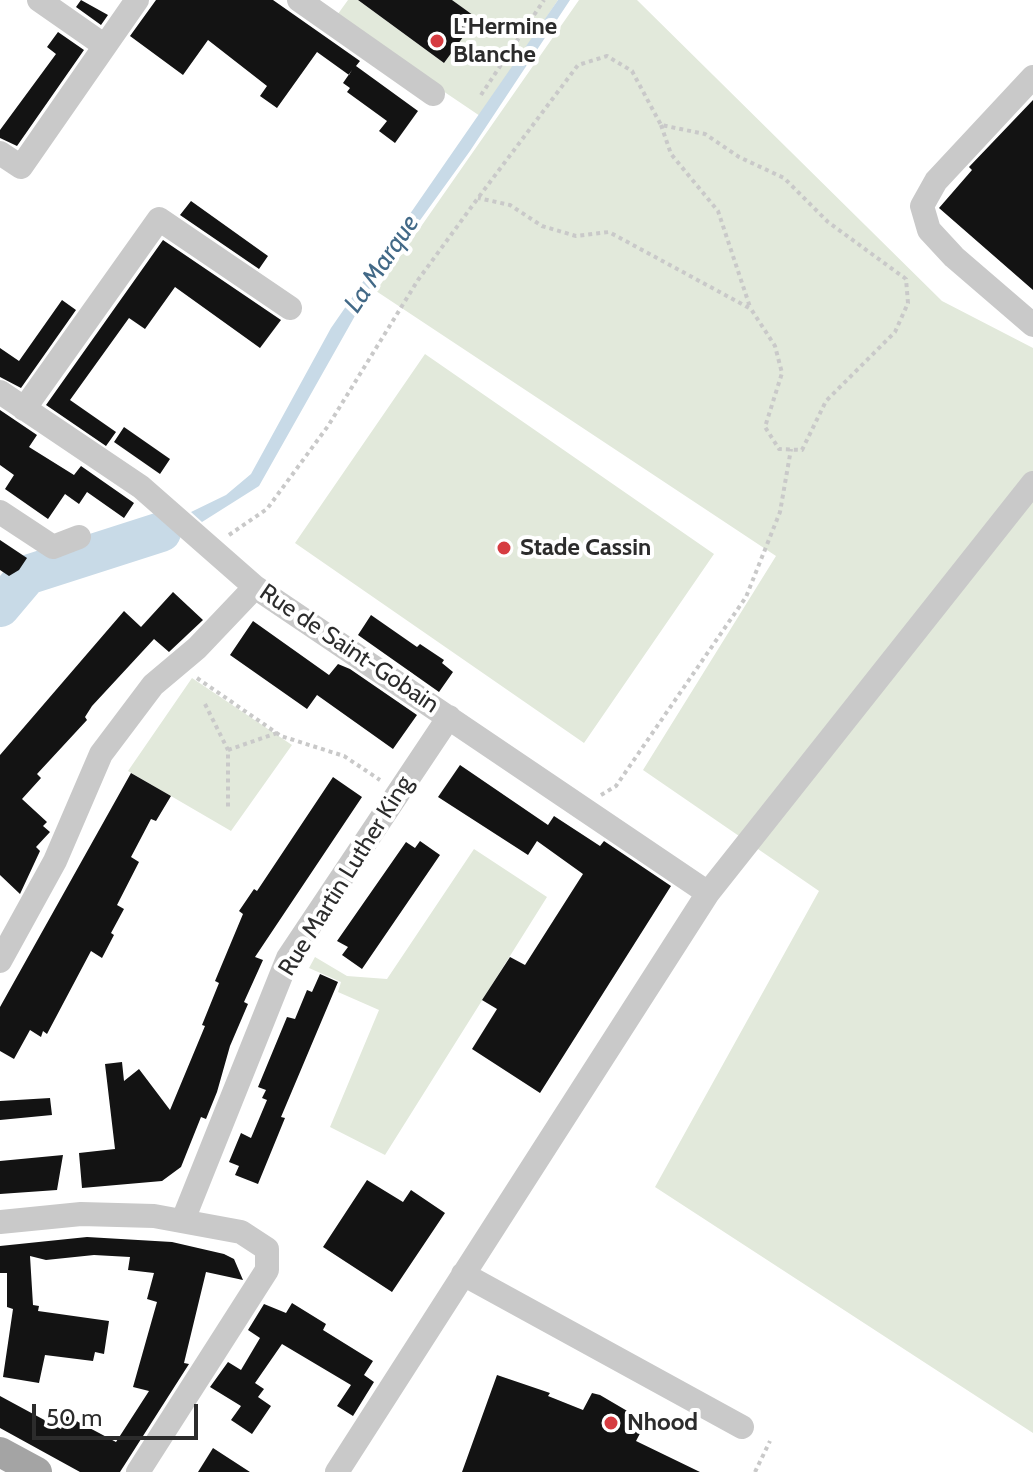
<!DOCTYPE html>
<html>
<head>
<meta charset="utf-8">
<style>
	body { margin:0 }
	#map { position:relative; width:1033px; height:1472px; overflow:hidden; background:#fff; font-family:Cabin,sans-serif }
	canvas { display:block }
	.scale { position:absolute; left:32px; top:1404px; width:166px; height:36px; box-sizing:border-box; border:4px solid #2c2c2c; border-top:0; padding-left:10px; font-size:24px; line-height:28px; white-space:nowrap; color:#2c2c2c; -webkit-text-stroke:6px #fff; paint-order:stroke }
</style>
</head>
<body>
<div id="map">
<canvas width="1033" height="1472"></canvas>
<div class="scale">50 m</div>
</div>
<script>
const ctx = document.querySelector('canvas').getContext('2d');
ctx.lineJoin = 'round';
function fillPath(path, color) {
  ctx.fillStyle = color;
  ctx.fill(path, 'evenodd');
}
function poly(rows) {
  const path = new Path2D();
  for (const r of rows) {
    path.moveTo(r[0], r[1]);
    for (let i = 2; i < r.length; i += 2) path.lineTo(r[i], r[i + 1]);
  }
  return path;
}
function trace(path, color, width, dash) {
  ctx.strokeStyle = color;
  ctx.lineWidth = width;
  ctx.lineCap = dash ? 'butt' : 'round';
  ctx.setLineDash(dash || []);
  ctx.stroke(path);
}
function write(font, color, halo, rows, align = 'center') {
  ctx.font = font + ' Cabin,sans-serif';
  ctx.lineWidth = 8;
  ctx.setLineDash([]);
  ctx.textBaseline = 'middle';
  ctx.strokeStyle = halo;
  ctx.fillStyle = color;
  for (const [text, x, y, turn = 0] of rows) {
    ctx.save();
    ctx.translate(x, y);
    ctx.rotate((+turn || 0) * Math.PI / 180);
    ctx.textAlign = isNaN(turn) ? turn : align;
    if (halo) ctx.strokeText(text, 0, 0);
    ctx.fillText(text, 0, 0);
    ctx.restore();
  }
}
const green = poly([
	[348,0,358,0,444,63,477,18,452,0,558,0,480,116,335,18],
	[579,0,637,0,942,301,1033,348,1033,1433,655,1187,819,891,643,770,776,556,376,291],
	[425,354,714,554,584,743,295,543],
	[192,678,292,745,231,831,128,771],
	[474,849,547,897,385,1155,330,1127,379,1010,338,992,341,982,309,968,315,957,347,976,387,979]
]);
const water = poly([
	[558,0,570,0,470,151,369,291,259,486,202,522,191,512,226,495,251,474,331,328]
]);
const river = poly([
	[0,607,27,575,161,532]
]);
const building = poly([
	[81,0,108,15,101,25,76,7],
	[156,0,273,0,360,61,356,66,418,111,395,143,379,131,387,121,347,92,350,88,343,83,352,70,349,75,317,52,277,108,260,96,267,86,208,40,183,75,130,36],
	[358,0,452,0,477,18,444,63],
	[58,32,84,50,17,146,0,138,0,130,56,54,47,47],
	[1033,100,1033,290,939,208,972,170,969,167],
	[191,201,268,256,259,269,180,215],
	[163,240,281,320,260,348,175,287,145,329,129,318,70,400,116,432,106,446,46,405],
	[62,300,76,310,21,388,0,377,0,348,19,361],
	[0,410,37,435,29,447,74,475,81,466,134,503,124,518,87,492,79,504,65,494,48,519,5,489,14,475,0,465],
	[124,427,170,459,160,474,114,442],
	[0,540,27,558,19,570,9,576,0,570],
	[173,592,203,620,169,652,154,639,92,706,85,717,87,720,37,774,41,778,22,799,47,822,43,826,50,832,36,847,40,851,20,894,0,875,0,755,124,611,141,627],
	[371,615,417,647,420,644,444,660,442,663,453,672,439,692,358,635],
	[253,621,329,675,338,664,350,669,417,715,393,749,317,695,307,709,230,655],
	[460,765,548,825,554,816,600,846,604,841,671,886,540,1093,472,1049,497,1009,482,1000,510,957,525,965,583,874,537,841,528,855,438,797],
	[131,773,171,796,156,821,151,819,131,857,139,862,117,905,124,909,111,933,114,935,102,958,91,951,47,1034,43,1031,41,1037,30,1030,14,1059,0,1051,0,1007],
	[333,777,362,797,255,957,263,960,244,1002,248,1004,230,1046,217,1092,206,1119,201,1117,181,1167,162,1181,82,1188,79,1153,115,1149,105,1064,122,1062,124,1081,139,1069,170,1110,205,1026,202,1025,219,983,215,981,243,914,239,911,254,889,257,891],
	[420,841,440,855,362,969,342,955,348,947,337,941,406,842,415,848],
	[320,974,338,982,281,1117,285,1118,258,1184,235,1175,239,1166,229,1162,241,1133,251,1138,267,1100,262,1098,266,1090,258,1087,287,1017,295,1019,307,990,312,992],
	[50,1098,52,1115,0,1120,0,1101],
	[63,1155,57,1190,0,1194,0,1161],
	[367,1180,403,1202,411,1190,445,1213,392,1292,323,1247],
	[87,1237,172,1242,224,1254,234,1259,243,1280,206,1272,184,1363,189,1364,120,1472,80,1472,0,1428,0,1396,61,1429,67,1416,116,1442,149,1391,133,1387,157,1302,147,1299,154,1273,128,1270,130,1257,94,1255,46,1260,30,1256,33,1305,39,1306,38,1311,109,1321,104,1354,95,1352,93,1361,45,1355,39,1383,3,1377,13,1309,7,1307,7,1273,0,1273,0,1246],
	[292,1303,326,1324,323,1330,373,1361,364,1375,374,1382,353,1416,337,1406,351,1385,282,1344,255,1383,264,1389,258,1397,271,1406,252,1434,231,1420,241,1406,210,1387,228,1362,241,1370,260,1338,248,1330,264,1304,286,1313],
	[497,1375,550,1393,548,1396,583,1410,592,1393,600,1395,646,1422,636,1441,700,1472,462,1472],
	[213,1448,250,1472,198,1472]
]);
const path = poly([
	[481,95,544,0],
	[661,125,671,154,718,211,750,307],
	[229,535,267,509,328,426,418,280,478,198,578,65,607,56,632,71,661,125,705,134,739,157,784,178,828,222,906,279,908,303,895,332,826,401,802,450,779,449,765,427,782,373,775,346,751,309,609,232,576,236,542,226,510,205,478,198],
	[197,678,281,736,344,756,380,780],
	[205,704,228,750,228,808],
	[228,750,277,733],
	[601,795,616,786,746,597,780,512,791,449],
	[755,1472,770,1441]
]);
const minor = poly([
	[39,0,105,46],
	[299,0,433,94],
	[1033,77,936,181,922,206,929,230,954,257,1033,325],
	[0,153,21,167,137,0],
	[0,392,141,487,255,587,708,893],
	[24,409,159,219,290,308],
	[0,512,53,547,79,537],
	[0,961,55,861,101,754,153,685,197,648,255,587],
	[183,1220,288,958,449,717],
	[0,1222,81,1214,154,1216,241,1232,267,1249,267,1270,138,1472],
	[463,1274,742,1427],
	[337,1472,708,893,1033,483]
]);
const major = poly([
	[0,1452,37,1472]
]);
const markers = [
	[437,41,8,"#d63c41"],
	[504,548,8,"#d63c41"],
	[611,1423,8,"#d63c41"]
];
const poiNames = [
	["L'Hermine",453,27],
	["Blanche",453,55],
	["Stade Cassin",520,548],
	["Nhood",627,1423]
];
const streetNames = [
	["Rue de Saint-Gobain",349,649,34],
	["Rue Martin Luther King",346,876,-58]
];
const waterNames = [
	["La Marque",382,264,-56]
];
fillPath(green, '#e2e9db');
fillPath(water, '#c8dae7');
trace(river, '#c8dae7', 40);
fillPath(building, '#131313');
trace(path, '#c9c9c9', 4, [4, 4]);
trace(minor, '#c9c9c9', 24);
trace(major, '#a4a4a4', 30);
for (const [x, y, r, color] of markers) {
  const dot = new Path2D();
  dot.arc(x, y, r, 0, 2 * Math.PI);
  ctx.fillStyle = color;
  ctx.fill(dot);
  trace(dot, '#fff', 3);
}
write('bold 24px', '#2c2c2c', '#fff', poiNames, 'left');
write('24px', '#2c2c2c', '#fff', streetNames);
write('italic 26px', '#426987', '#fff', waterNames);
</script>
</body>
</html>
